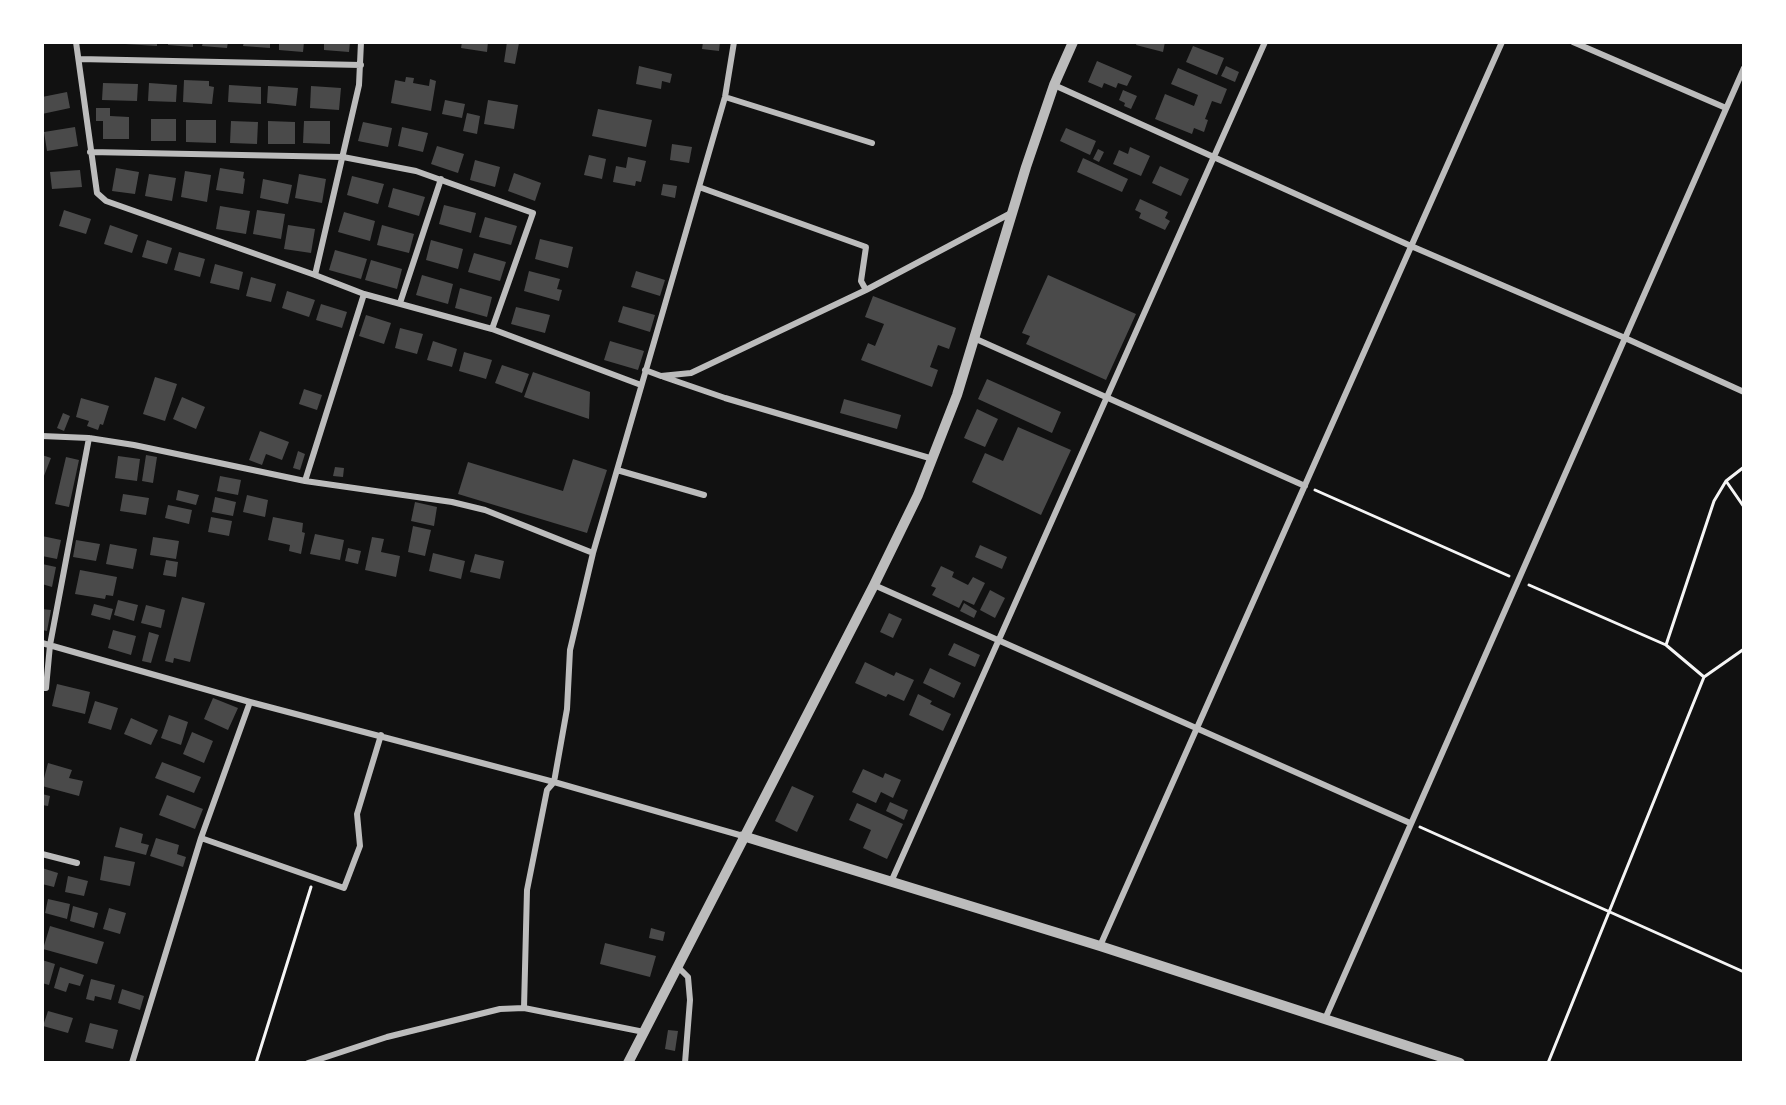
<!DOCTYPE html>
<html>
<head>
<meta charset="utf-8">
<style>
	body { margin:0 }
	#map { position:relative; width:1786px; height:1105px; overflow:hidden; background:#111; font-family:"Work Sans",sans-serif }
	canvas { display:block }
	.frame { position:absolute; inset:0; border:44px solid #fff; pointer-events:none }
</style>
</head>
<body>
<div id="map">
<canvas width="1786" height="1105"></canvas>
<div class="frame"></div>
</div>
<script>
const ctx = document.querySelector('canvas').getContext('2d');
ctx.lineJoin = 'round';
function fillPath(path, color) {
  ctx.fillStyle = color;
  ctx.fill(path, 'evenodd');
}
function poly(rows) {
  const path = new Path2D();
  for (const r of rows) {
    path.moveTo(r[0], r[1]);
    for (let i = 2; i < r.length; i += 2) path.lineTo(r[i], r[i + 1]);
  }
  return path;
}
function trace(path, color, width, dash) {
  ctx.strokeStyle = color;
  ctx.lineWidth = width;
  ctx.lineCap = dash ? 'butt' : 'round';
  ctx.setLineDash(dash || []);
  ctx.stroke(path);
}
const building = poly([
	[125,42,157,42,157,46,125,44],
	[168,42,193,42,193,47,168,45],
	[203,42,228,42,227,48,202,46],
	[244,42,270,42,270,48,243,46],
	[279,42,304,42,303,52,279,50],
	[324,42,350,42,349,52,324,50],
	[462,42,488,42,487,52,461,48],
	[507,42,519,43,515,64,504,62],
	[703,42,720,42,719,51,702,49],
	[1137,42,1165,42,1163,52,1136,45],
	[1193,46,1224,58,1217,75,1186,62],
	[1097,61,1132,76,1127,86,1118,83,1116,88,1104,83,1102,88,1088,82],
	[639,66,672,74,670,83,662,81,661,89,636,84],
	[1226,66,1239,72,1235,82,1221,76],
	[1178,68,1227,89,1221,104,1212,101,1205,119,1208,120,1204,132,1194,128,1192,134,1155,119,1165,94,1194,106,1198,95,1171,84],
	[406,77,414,78,413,83,429,86,430,79,436,81,431,111,391,103,395,80,405,82],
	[184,80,209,81,209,86,214,87,212,104,183,102],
	[103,83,138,84,137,101,102,100],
	[149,83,177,85,176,102,148,101],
	[229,85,261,87,261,104,228,102],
	[268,86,298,88,296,106,267,103],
	[311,86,341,88,339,110,310,108],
	[1123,90,1137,96,1131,109,1124,106,1125,103,1119,100],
	[67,92,70,108,42,114,42,97],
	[445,100,465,104,462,118,442,114],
	[488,100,518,105,514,129,484,124],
	[96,108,110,108,110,116,129,117,129,139,103,139,103,121,96,121],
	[598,109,652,120,646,147,592,136],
	[467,113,480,116,477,134,463,131],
	[151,119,176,119,176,141,151,141],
	[186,120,216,120,216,143,186,142],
	[231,121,258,122,257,144,230,143],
	[268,121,295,122,295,144,268,144],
	[304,121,330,121,330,144,303,143],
	[363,122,392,128,388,147,358,141],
	[75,127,78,146,47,151,44,132],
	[402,127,428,133,423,152,398,146],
	[1066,128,1096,141,1090,155,1060,141],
	[672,144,692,147,689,163,670,160],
	[437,146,464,154,458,173,431,164],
	[1130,147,1150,156,1141,176,1113,164,1119,150,1128,154],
	[1098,149,1104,152,1099,162,1093,159],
	[589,155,606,159,602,179,584,175],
	[628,157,646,161,641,182,636,181,635,186,613,182,616,166,626,168],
	[1083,158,1128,179,1122,192,1077,172],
	[475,160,500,167,495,187,470,180],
	[1160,166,1189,179,1181,196,1152,183],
	[116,168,139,172,135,194,112,191],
	[220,168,244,172,243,178,245,179,243,194,216,190],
	[80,170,82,187,52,189,50,172],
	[185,171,211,175,207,202,181,197],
	[514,173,541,183,535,201,508,191],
	[149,174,176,178,172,201,145,196],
	[299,174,326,179,322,203,295,198],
	[352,176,384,184,378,204,347,195],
	[263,179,292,185,288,204,260,198],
	[663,184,677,186,675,198,661,195],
	[393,188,425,197,419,216,388,207],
	[1140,199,1168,212,1165,218,1170,221,1165,230,1139,218,1141,213,1135,210],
	[444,205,476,213,471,233,439,224],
	[220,206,250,211,246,234,216,229],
	[64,210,91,219,86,234,59,226],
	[257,210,285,214,281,239,253,234],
	[344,212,375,221,370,241,338,232],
	[485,217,517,226,511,245,479,237],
	[110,225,138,235,132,253,104,244],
	[288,225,315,229,311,253,284,249],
	[382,225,414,234,409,253,377,245],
	[540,239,573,247,568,268,535,259],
	[147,240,172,248,167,264,142,257],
	[431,240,463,249,458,269,426,260],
	[335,250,367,259,361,279,329,270],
	[179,252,205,259,200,277,174,270],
	[474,253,506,262,500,281,468,272],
	[371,260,402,269,397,289,365,280],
	[215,264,243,272,239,290,210,283],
	[529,271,560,279,557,289,562,290,559,301,524,291],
	[636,271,665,280,660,296,631,287],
	[422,275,453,284,448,304,416,295],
	[1048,275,1136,314,1106,380,1026,344,1030,336,1022,333],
	[251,277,276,284,271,302,246,296],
	[460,288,492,297,487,317,455,308],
	[287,291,315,300,309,317,282,308],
	[873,296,956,328,949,349,938,345,930,367,938,370,932,387,861,360,868,343,875,346,884,324,865,317],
	[321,304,347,312,342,328,316,320],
	[623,306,655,315,650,332,618,322],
	[516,307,550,315,545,333,511,324],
	[366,315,391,323,384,344,359,336],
	[400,328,423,334,417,354,395,348],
	[433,341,457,349,452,367,427,360],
	[610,341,644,351,638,370,604,360],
	[464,352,492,360,486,379,459,371],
	[502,365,529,374,522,393,495,383],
	[533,372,590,392,589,419,524,397],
	[155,377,177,384,165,421,143,414],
	[987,379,1061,412,1052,433,978,399],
	[304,389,322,395,317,410,299,404],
	[182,397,205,407,196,429,173,419],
	[81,398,109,406,103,425,100,424,98,430,87,426,89,421,76,417],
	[844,399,901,415,897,429,840,413],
	[977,409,998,419,985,447,964,438],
	[63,413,70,416,64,431,57,428],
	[1018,427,1071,450,1041,515,972,482,985,453,1003,461],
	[260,431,289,442,282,460,266,454,262,465,249,460],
	[298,451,305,454,300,470,293,468],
	[42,455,51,458,42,481],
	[146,455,157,457,153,483,142,481],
	[118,456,140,459,137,481,115,478],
	[66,457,79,460,69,507,55,504],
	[573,459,607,470,587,533,458,494,468,462,563,491],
	[335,467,344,468,343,477,333,476],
	[220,476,241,480,238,495,217,491],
	[178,490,199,495,196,505,176,500],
	[123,494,149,498,146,515,120,511],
	[247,495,268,500,265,517,243,512],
	[215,497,236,502,233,516,212,512],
	[415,502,437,507,434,526,411,521],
	[168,505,192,510,189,524,165,518],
	[211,517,232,521,229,536,208,532],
	[273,517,303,523,302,532,305,533,301,554,289,551,290,545,268,540],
	[413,526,431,530,425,556,408,552],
	[315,534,344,540,340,560,310,554],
	[42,536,61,540,57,559,42,556],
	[153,537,179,541,176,559,150,555],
	[372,537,384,539,381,552,400,556,396,577,365,570],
	[76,540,100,544,96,561,73,557],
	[110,544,137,549,133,569,106,564],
	[980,545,1007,557,1002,569,975,557],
	[348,548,361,551,358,564,345,561],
	[433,553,465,561,461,579,429,571],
	[475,554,504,561,500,579,470,572],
	[166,560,178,562,176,577,163,575],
	[42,564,56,567,52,587,42,584],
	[941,566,954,572,952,577,968,585,973,577,985,583,974,605,963,600,959,608,932,595,936,588,931,586],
	[80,570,117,577,113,596,106,595,105,599,75,594],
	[990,590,1005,598,995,618,980,610],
	[182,597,205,603,190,662,174,658,173,663,165,661],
	[118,600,138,605,134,621,114,615],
	[964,603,977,611,974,618,960,611],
	[94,604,113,609,110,620,91,615],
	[146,605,165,610,161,628,141,623],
	[42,609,51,610,47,631,42,630],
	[889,613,902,619,893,638,880,632],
	[113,630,136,636,131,655,108,648],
	[149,632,159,635,151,663,142,661],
	[954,643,980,655,975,667,948,655],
	[865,662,894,676,896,672,914,680,904,701,888,694,886,697,855,683],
	[930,668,961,683,954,698,923,683],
	[57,684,90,692,85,714,52,706],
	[918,694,932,701,930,704,951,714,943,731,909,715],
	[213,698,238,708,228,730,204,719],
	[95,701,118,708,111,730,88,723],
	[169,715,188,722,181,745,161,738],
	[131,718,158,730,151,745,124,734],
	[192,732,213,741,204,763,183,754],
	[162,762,201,777,194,793,155,778],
	[48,763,72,770,69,778,83,781,79,796,42,786],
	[863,769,883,778,885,773,901,780,893,798,881,792,876,803,852,792],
	[792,786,814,796,797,832,775,821],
	[42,794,50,796,48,806,42,805],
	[167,795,203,809,195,829,159,815],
	[890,802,908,810,904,820,886,811],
	[857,803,903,824,887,859,863,848,871,830,849,820],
	[120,827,143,834,141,843,149,845,146,855,115,847],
	[156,838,179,845,177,854,186,857,183,867,150,856],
	[104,856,135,862,130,886,100,880],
	[42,868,58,873,54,887,42,884],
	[68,876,88,881,84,896,65,892],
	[48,899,70,904,67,919,45,913],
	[73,906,98,913,94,928,70,921],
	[109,908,126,913,120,934,103,929],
	[50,926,104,942,97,964,43,949],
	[651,928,665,932,663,941,649,938],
	[605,943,656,956,650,977,600,964],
	[42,960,55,964,49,985,42,983],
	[60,967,84,975,80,986,69,983,66,992,54,988],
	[91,979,115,985,111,1000,95,996,94,1001,86,999],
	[122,989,144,996,140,1010,118,1003],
	[48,1011,73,1018,68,1033,43,1026],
	[90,1023,118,1030,113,1049,85,1042],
	[668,1030,678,1031,675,1051,665,1049]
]);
const path = poly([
	[1726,481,1744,507],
	[1315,490,1509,576],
	[1529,585,1666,645,1704,677,1744,649],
	[1666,645,1714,501,1726,481,1744,467],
	[1420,827,1744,972],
	[256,1063,311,887],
	[1548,1063,1704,677]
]);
const minor = poly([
	[76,42,97,193,106,201,315,275,364,294,492,329,641,385],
	[1573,42,1726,108],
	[79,59,361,65],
	[1054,85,1411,246,1625,338,1744,392],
	[725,97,872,143],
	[90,152,343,157,416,171,533,213,492,329],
	[699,187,866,247,861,281,866,290],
	[315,275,359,85,361,42],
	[400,303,441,179],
	[976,339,1305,486],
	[645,370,661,376,691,373,866,290,1013,212],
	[664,377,725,398,933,459],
	[42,436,89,438,134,445,305,481,452,502,485,510,593,553],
	[617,470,704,495],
	[305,481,364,294],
	[874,585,1410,823],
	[42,643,250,702,554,782,743,836],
	[42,688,46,688,50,645,89,438],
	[201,838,344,888,360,846,357,814,381,735],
	[42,854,77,863],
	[891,882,1265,42],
	[1100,946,1502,42],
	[678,967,688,977,690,1000,685,1063],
	[524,1008,527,890,547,790,554,782,567,709,570,650,593,553,725,97,734,42],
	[1325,1019,1744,68],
	[132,1063,201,838,250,702],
	[308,1063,387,1037,500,1009,524,1008,644,1032]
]);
const tertiary = poly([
	[743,836,1100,946,1460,1063],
	[628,1063,874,585,918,495,957,395,1026,167,1054,85,1073,42]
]);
fillPath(building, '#4a4a4a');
trace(path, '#f5f5f5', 3);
trace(minor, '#bcbcbc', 6);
trace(tertiary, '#bcbcbc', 10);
</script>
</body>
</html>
